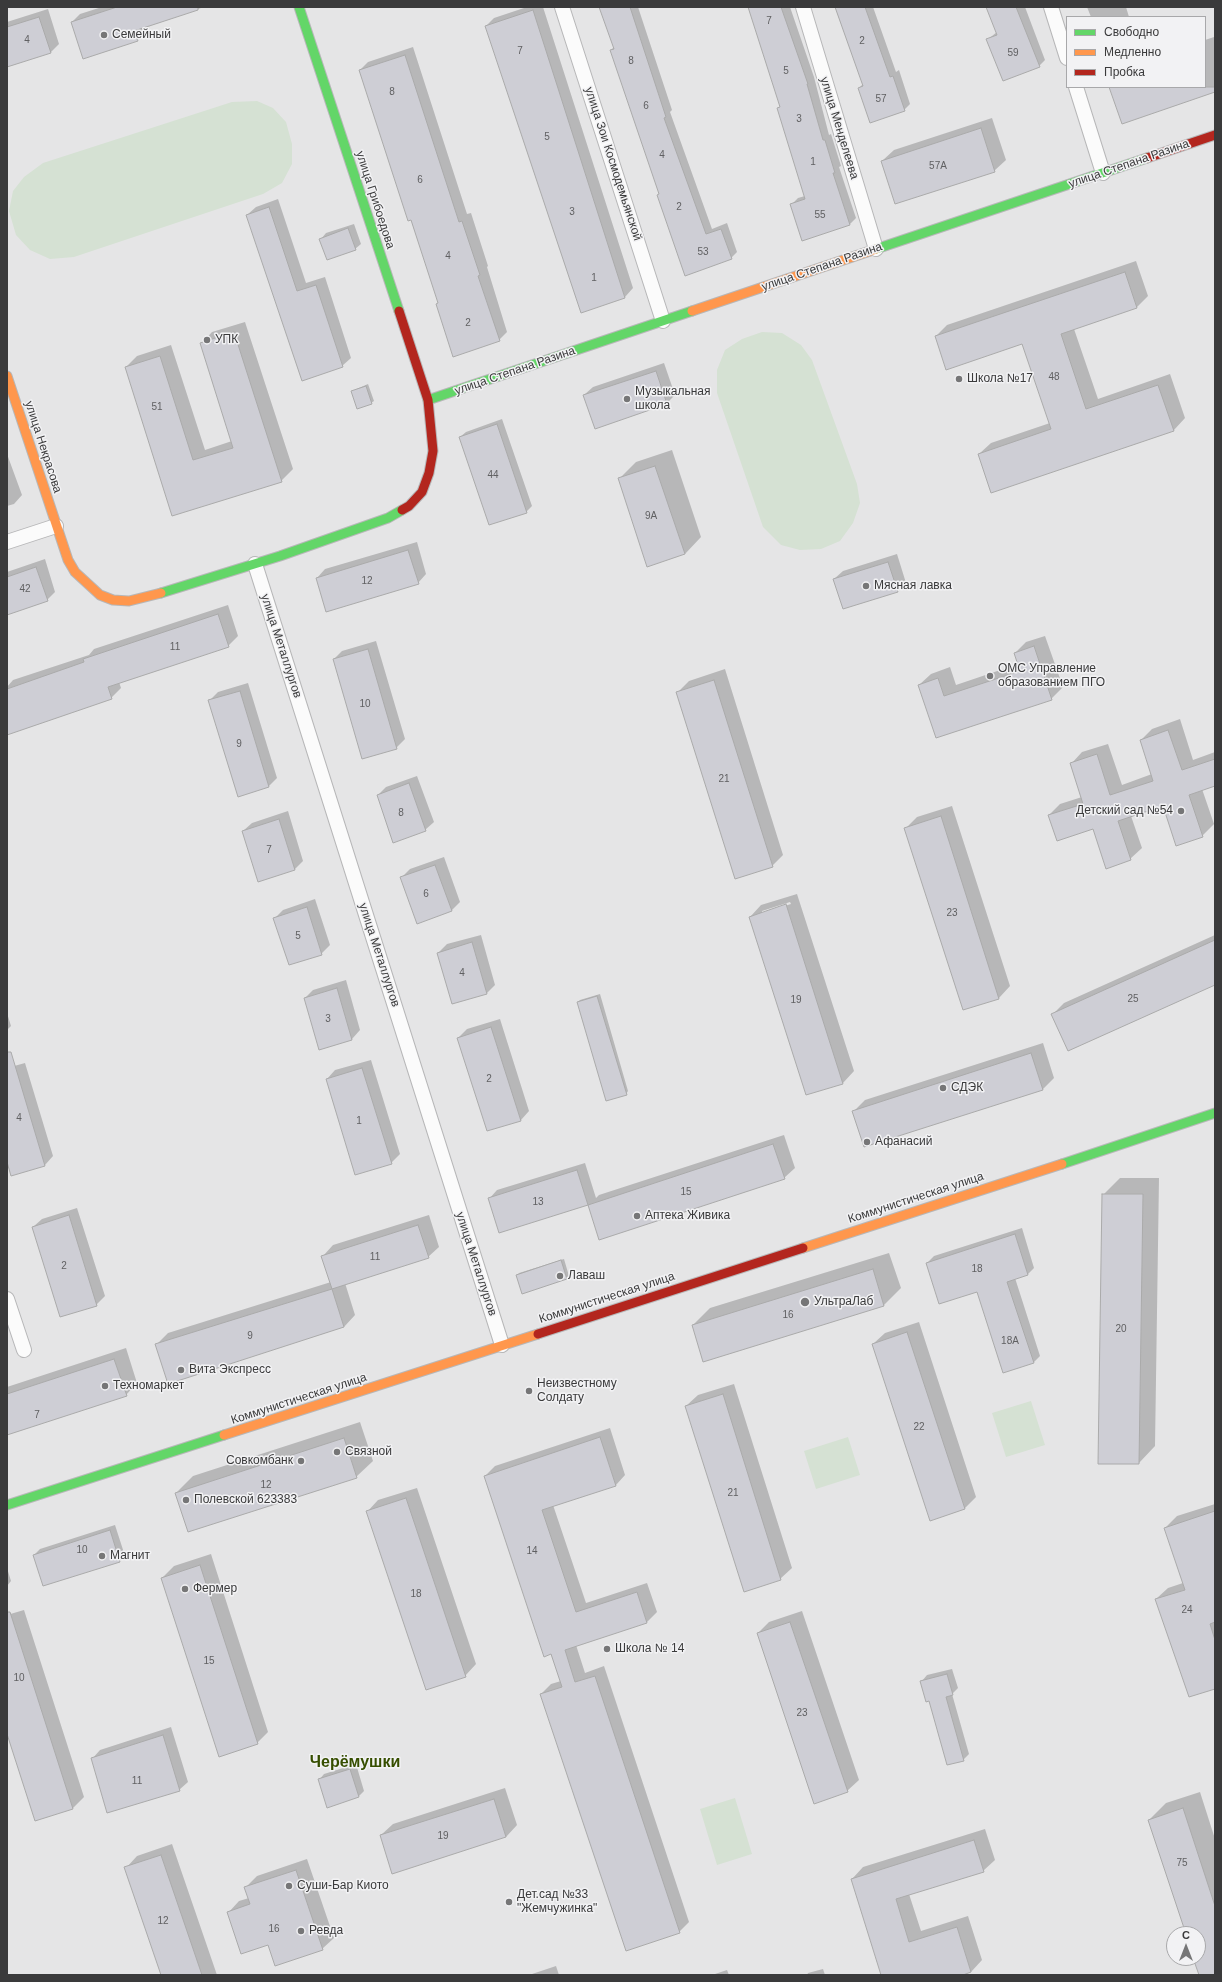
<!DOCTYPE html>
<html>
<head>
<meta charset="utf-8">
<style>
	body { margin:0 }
	#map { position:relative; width:1222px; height:1982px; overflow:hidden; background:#e5e5e6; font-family:Helvetica,sans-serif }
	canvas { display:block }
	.frame { position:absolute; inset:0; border:8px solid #3a3a3b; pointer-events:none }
	.legend { position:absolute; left:1066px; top:16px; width:140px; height:72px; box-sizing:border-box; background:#f2f2f4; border:1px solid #a8a8aa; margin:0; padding:5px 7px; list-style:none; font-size:12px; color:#3a3a3b }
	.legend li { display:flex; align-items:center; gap:8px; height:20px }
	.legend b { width:20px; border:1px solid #a8a8aa }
	.north { position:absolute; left:1166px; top:1926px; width:40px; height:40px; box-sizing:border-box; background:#f2f2f4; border:1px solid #a8a8aa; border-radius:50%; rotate:0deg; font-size:11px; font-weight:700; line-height:16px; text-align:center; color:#3a3a3b }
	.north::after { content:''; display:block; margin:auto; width:14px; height:18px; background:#767677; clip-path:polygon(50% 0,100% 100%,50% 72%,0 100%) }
</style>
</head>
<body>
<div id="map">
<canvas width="1222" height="1982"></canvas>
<div class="frame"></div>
<ul class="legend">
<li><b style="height:5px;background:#63d668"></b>Свободно</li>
<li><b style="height:5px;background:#ff974d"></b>Медленно</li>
<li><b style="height:5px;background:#b3261e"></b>Пробка</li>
</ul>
<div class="north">С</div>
</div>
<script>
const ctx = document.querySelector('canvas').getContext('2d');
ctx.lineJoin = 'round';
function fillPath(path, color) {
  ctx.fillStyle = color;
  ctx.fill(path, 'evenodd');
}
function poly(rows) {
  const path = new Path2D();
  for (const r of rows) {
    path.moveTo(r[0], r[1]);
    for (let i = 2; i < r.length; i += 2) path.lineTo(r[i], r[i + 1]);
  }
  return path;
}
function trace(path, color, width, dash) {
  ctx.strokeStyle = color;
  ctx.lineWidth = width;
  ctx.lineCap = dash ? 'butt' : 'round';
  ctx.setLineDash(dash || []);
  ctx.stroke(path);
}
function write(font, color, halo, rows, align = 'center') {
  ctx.font = font + ' Helvetica,sans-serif';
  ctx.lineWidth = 3;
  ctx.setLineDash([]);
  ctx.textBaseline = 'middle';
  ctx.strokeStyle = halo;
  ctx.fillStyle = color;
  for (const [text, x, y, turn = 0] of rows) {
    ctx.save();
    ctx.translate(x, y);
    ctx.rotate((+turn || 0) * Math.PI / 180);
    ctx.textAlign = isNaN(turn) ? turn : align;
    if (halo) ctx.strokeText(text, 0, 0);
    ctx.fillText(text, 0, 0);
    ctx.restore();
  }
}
const green = poly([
	[257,101,273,108,286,122,292,144,292,164,282,183,263,194,74,257,50,259,30,250,16,235,9,211,13,191,24,177,43,163,232,102],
	[762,332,782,333,801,345,812,360,857,484,860,503,853,523,840,541,821,549,800,550,781,545,763,527,717,393,717,370,725,350,742,339],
	[1031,1401,1045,1445,1006,1457,992,1413],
	[848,1437,860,1475,816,1489,804,1451],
	[735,1798,752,1854,717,1865,700,1809]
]);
const shadow = poly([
	[102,7,204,7,143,27,145,33,137,40,72,22,80,14],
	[527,7,543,7,633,288,625,297,486,26,494,18],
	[600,7,638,7,672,110,670,112,712,229,727,223,737,252,731,258,660,193,611,50,614,47],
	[749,7,790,7,814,77,829,135,831,134,841,166,839,167,856,218,850,224,791,205,798,198,805,196,778,108,781,106],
	[835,7,873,7,896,72,899,70,910,104,904,110,859,88,863,84],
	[987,7,1025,7,1045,60,1039,66,987,40,997,32],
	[1087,7,1126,7,1129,17,1091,17],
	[48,9,59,44,51,52,7,66,7,22],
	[1214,37,1215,91,1110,87,1205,87,1205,40],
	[413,47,467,214,471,213,488,266,487,267,507,332,499,340,439,302,360,70,368,62],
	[992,118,1006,160,994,171,882,161,894,150],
	[278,199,306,283,325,277,351,358,342,366,247,215,256,207],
	[354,224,361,244,355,249,321,239,326,233],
	[1136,261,1148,296,1137,307,1074,329,1098,399,1170,374,1185,418,1174,430,992,491,979,454,991,443,1050,423,1022,343,936,336,947,325],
	[245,322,293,469,281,481,173,515,126,367,137,356,171,345,205,450,232,441,201,344,212,332],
	[664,363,675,395,667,403,584,395,593,387],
	[368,384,374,401,371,403,352,391],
	[502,419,532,506,526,512,460,437,466,432],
	[672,450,701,537,685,554,619,479,636,462],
	[7,454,22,495,14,504,7,506],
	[417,542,426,574,418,583,317,578,325,569],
	[897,554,906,583,897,591,834,579,843,571],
	[45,559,55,592,47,600,7,614,7,572],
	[228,605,238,636,228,646,119,682,121,688,111,698,7,734,7,687,13,680,89,655,94,649],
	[1045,636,1063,687,1051,699,937,737,919,685,931,674,950,667,956,685,1018,664,1015,653,1026,642],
	[376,641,405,739,396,748,334,659,342,651],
	[725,669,783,855,772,866,678,692,689,681],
	[248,683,277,778,269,786,238,796,209,701,218,692],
	[1180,719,1193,760,1215,752,1215,785,1202,789,1214,824,1202,836,1164,805,1131,816,1142,848,1130,859,1094,828,1049,815,1060,804,1082,797,1071,764,1082,752,1108,744,1122,785,1152,774,1141,740,1152,729],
	[417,776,434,822,425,830,378,795,386,787],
	[952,806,1010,986,999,998,964,1009,906,828,917,817],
	[288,811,303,861,295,869,259,880,243,831,252,823],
	[444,857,460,902,452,910,402,877,410,869],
	[797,894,854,1071,843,1083,807,1094,750,917,761,905],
	[790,902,791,904,762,913,762,911],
	[315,899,330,945,321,954,275,918,283,910],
	[481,935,495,985,487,993,438,953,447,944],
	[1215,935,1215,983,1052,1015,1064,1003],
	[346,980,360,1030,352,1039,320,1048,305,998,313,990],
	[600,994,628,1091,626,1094,578,1002,580,1000],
	[7,1013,11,1026,7,1030],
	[500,1019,529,1111,521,1120,488,1130,458,1038,467,1029],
	[1043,1043,1054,1078,1043,1089,854,1111,865,1100],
	[371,1060,400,1154,391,1163,327,1079,335,1070],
	[25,1063,53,1156,45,1165,7,1159,7,1068],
	[784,1135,795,1168,784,1178,600,1239,588,1204,500,1232,489,1199,497,1190,585,1163,596,1198,599,1195],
	[1120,1178,1159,1178,1155,1446,1139,1463,1103,1195],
	[77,1208,105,1296,96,1305,33,1227,42,1219],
	[429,1215,439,1247,428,1257,345,1283,355,1315,344,1327,169,1382,156,1345,168,1333,331,1282,323,1256,333,1245],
	[1022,1228,1034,1268,1028,1274,1015,1278,1040,1356,1034,1362,977,1290,927,1263,934,1256],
	[889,1253,901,1288,884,1305,703,1361,693,1325,710,1308],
	[564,1259,569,1276,567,1278,523,1293,517,1276,519,1273],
	[919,1322,976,1497,965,1508,931,1519,873,1344,885,1333],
	[126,1348,137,1383,126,1395,7,1434,7,1387],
	[734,1384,792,1568,780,1579,686,1406,698,1395],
	[360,1422,373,1461,356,1477,176,1493,193,1476],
	[610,1428,625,1475,616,1485,553,1505,586,1603,647,1583,657,1612,647,1622,576,1645,585,1673,604,1666,689,1922,679,1932,541,1694,551,1684,561,1681,485,1476,495,1466],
	[417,1488,476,1664,465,1676,367,1512,378,1500],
	[1215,1504,1215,1688,1156,1599,1168,1588,1183,1583,1165,1528,1177,1516],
	[115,1525,125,1556,119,1561,34,1555,40,1549],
	[211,1554,268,1732,257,1743,162,1578,174,1566],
	[7,1568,11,1581,7,1586],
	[24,1610,84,1797,73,1808,7,1731,7,1615],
	[802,1611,859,1780,847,1791,758,1633,769,1622],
	[952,1669,958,1688,952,1694,969,1754,963,1760,922,1681,927,1675],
	[171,1727,188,1782,179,1790,92,1759,100,1750],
	[356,1764,364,1791,359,1796,319,1780,324,1774],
	[505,1788,517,1825,506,1837,381,1835,393,1824],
	[1200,1792,1215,1839,1215,1975,1200,1975,1194,1958,1198,1958,1198,1934,1187,1934,1149,1820,1166,1803],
	[985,1829,995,1860,983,1871,909,1894,921,1931,968,1916,982,1960,971,1972,960,1975,882,1975,852,1879,863,1867],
	[172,1844,217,1975,162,1975,126,1868,137,1856],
	[307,1859,334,1938,322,1949,268,1944,228,1913,239,1901,249,1898,245,1888,257,1876],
	[556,1966,559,1975,529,1975],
	[823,1969,825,1975,807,1975,808,1973],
	[727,1970,729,1975,712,1975]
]);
const building = poly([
	[117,7,198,7,198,10,134,31,138,41,83,59,71,22,117,7],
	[599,7,630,7,666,117,664,118,706,234,721,229,732,259,685,276,657,195,659,194,610,50,614,49,599,7],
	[748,7,781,7,808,84,807,84,823,140,825,140,835,173,833,173,850,225,802,241,790,204,805,199,777,108,780,107,748,7],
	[835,7,865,7,890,77,893,76,905,111,870,123,858,88,863,86,835,7],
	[986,7,1016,7,1040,67,1003,81,986,39,997,35,986,7],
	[533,10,625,298,581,313,485,26,533,10],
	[39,17,51,53,7,67,7,27,39,17],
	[405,55,459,222,462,221,480,275,478,276,500,341,453,357,436,304,438,303,411,220,408,221,359,70,405,55],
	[1109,87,1215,87,1215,92,1122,124,1109,87],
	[981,128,995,172,895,204,881,161,981,128],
	[269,207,297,291,316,285,343,367,302,381,246,215,269,207],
	[348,228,356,250,327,260,319,239,348,228],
	[1125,272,1137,308,1061,334,1086,409,1158,385,1174,431,991,493,978,454,1051,429,1022,344,946,370,935,336,1125,272],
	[234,332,282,482,172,516,125,367,160,356,193,460,233,448,200,343,234,332],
	[656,371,667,404,595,429,583,395,656,371],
	[366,386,372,404,357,409,351,391,366,386],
	[497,424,527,513,489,525,459,437,497,424],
	[655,466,685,554,647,567,618,478,655,466],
	[408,550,419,584,326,612,316,578,408,550],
	[888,562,898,592,843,609,833,579,888,562],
	[36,567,48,601,7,615,7,577,36,567],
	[218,614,229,647,108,687,112,699,7,735,7,689,84,662,83,659,218,614],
	[1034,646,1052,700,936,738,918,685,938,678,944,696,1020,671,1014,653,1034,646],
	[368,649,397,749,362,759,333,659,368,649],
	[714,680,773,867,735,879,676,692,714,680],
	[240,691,269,787,238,797,208,700,240,691],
	[1168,730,1182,770,1215,759,1215,786,1189,795,1203,837,1176,846,1163,806,1118,821,1131,860,1106,869,1093,829,1057,841,1048,815,1083,804,1070,763,1097,754,1110,795,1153,781,1140,740,1168,730],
	[409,783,426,831,393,843,377,795,409,783],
	[941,816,999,999,963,1010,904,828,941,816],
	[279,819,295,870,258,882,242,831,279,819],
	[435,865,452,911,417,924,400,877,435,865],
	[786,904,843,1084,806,1095,749,917,786,904],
	[307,907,322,955,289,965,273,918,307,907],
	[1215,940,1215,985,1068,1051,1051,1014,1215,940],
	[472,942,487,994,452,1004,437,953,472,942],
	[337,988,352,1040,319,1050,304,998,337,988],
	[597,996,627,1095,606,1101,577,1002,597,996],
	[491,1027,521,1121,487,1131,457,1038,491,1027],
	[7,1052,11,1052,45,1166,11,1176,7,1162,7,1052],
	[1031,1053,1043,1090,864,1147,852,1111,1031,1053],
	[362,1068,392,1164,355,1175,326,1079,362,1068],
	[773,1144,785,1179,599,1240,588,1205,773,1144],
	[577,1170,588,1205,499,1233,488,1198,577,1170],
	[1102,1194,1143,1194,1139,1464,1098,1464,1102,1194],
	[69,1215,97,1306,60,1317,32,1227,69,1215],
	[418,1225,429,1258,332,1289,321,1256,418,1225],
	[1015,1234,1028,1275,1007,1282,1034,1363,1003,1373,977,1292,939,1304,926,1263,1015,1234],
	[561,1260,567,1279,522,1294,516,1275,561,1260],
	[873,1269,884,1306,703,1362,692,1325,873,1269],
	[332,1289,344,1327,168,1384,155,1344,332,1289],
	[907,1332,965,1509,930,1521,872,1344,907,1332],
	[114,1359,127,1396,7,1435,7,1394,114,1359],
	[723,1394,781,1580,744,1592,685,1406,723,1394],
	[600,1437,616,1486,542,1510,576,1612,637,1592,647,1623,565,1650,575,1682,595,1676,680,1933,626,1951,540,1694,562,1687,551,1654,544,1657,484,1476,600,1437],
	[344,1438,357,1478,188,1532,175,1493,344,1438],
	[406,1498,466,1677,426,1690,366,1511,406,1498],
	[1215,1511,1215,1622,1210,1624,1215,1640,1215,1689,1189,1697,1155,1599,1185,1590,1164,1528,1215,1511],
	[110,1530,120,1562,43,1586,33,1555,110,1530],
	[200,1565,258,1744,219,1757,161,1578,200,1565],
	[7,1612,10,1612,73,1809,35,1821,7,1734,7,1612],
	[790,1622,848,1792,814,1804,757,1633,790,1622],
	[947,1674,953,1695,946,1697,964,1761,947,1765,929,1701,926,1702,920,1681,947,1674],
	[163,1735,180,1791,107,1813,91,1758,163,1735],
	[350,1769,359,1797,327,1808,318,1779,350,1769],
	[494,1799,506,1837,392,1874,380,1835,494,1799],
	[1183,1808,1215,1906,1215,1975,1199,1975,1193,1958,1198,1958,1198,1934,1186,1934,1148,1820,1183,1808],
	[974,1840,984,1872,896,1899,909,1942,957,1927,971,1972,963,1975,881,1975,851,1879,974,1840],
	[161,1855,202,1975,161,1975,124,1867,161,1855],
	[296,1870,323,1950,275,1966,268,1945,241,1954,227,1912,250,1904,244,1887,296,1870]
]);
const street = poly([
	[562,7,663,321],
	[803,7,876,249],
	[1051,7,1067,58],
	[1076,87,1103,173],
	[7,542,56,526],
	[255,564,502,1345],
	[7,1299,24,1350]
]);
const fast = poly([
	[299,7,399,311],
	[876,249,1147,158],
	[428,400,692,311],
	[161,593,280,556,388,518,402,510],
	[1062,1164,1215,1113],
	[7,1505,224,1435]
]);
const slow = poly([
	[692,311,876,249],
	[7,376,68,560,75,572,100,595,113,600,129,601,161,593],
	[803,1248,1062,1164],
	[224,1435,538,1334]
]);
const jam = poly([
	[1147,158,1215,135],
	[399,311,428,400,433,451,429,473,422,492,409,506,402,510],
	[538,1334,803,1248]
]);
const markers = [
	[104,35,4,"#767677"],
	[207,340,4,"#767677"],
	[959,379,4,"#767677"],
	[627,399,4,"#767677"],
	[866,586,4,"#767677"],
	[990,676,4,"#767677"],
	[1181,811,4,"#767677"],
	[943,1088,4,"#767677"],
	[867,1142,4,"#767677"],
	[637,1216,4,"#767677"],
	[560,1276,4,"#767677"],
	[805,1302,5,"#767677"],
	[181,1370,4,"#767677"],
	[105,1386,4,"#767677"],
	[529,1391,4,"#767677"],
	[337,1452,4,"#767677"],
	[301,1461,4,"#767677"],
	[186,1500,4,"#767677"],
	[102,1556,4,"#767677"],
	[185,1589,4,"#767677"],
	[607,1649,4,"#767677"],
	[289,1886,4,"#767677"],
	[509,1902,4,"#767677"],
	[301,1931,4,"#767677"]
];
const numberNames = [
	["7",769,21],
	["4",27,40],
	["2",862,41],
	["7",520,51],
	["59",1013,53],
	["8",631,61],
	["5",786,71],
	["8",392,92],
	["57",881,99],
	["6",646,106],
	["3",799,119],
	["5",547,137],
	["4",662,155],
	["1",813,162],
	["57А",938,166],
	["6",420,180],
	["2",679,207],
	["3",572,212],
	["55",820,215],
	["53",703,252],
	["4",448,256],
	["1",594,278],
	["2",468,323],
	["48",1054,377],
	["51",157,407],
	["44",493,475],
	["9А",651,516],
	["12",367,581],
	["42",25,589],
	["11",175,647],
	["10",365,704],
	["9",239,744],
	["21",724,779],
	["8",401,813],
	["7",269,850],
	["6",426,894],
	["23",952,913],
	["5",298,936],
	["4",462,973],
	["25",1133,999],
	["19",796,1000],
	["3",328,1019],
	["2",489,1079],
	["4",19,1118],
	["1",359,1121],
	["15",686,1192],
	["13",538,1202],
	["11",375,1257],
	["2",64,1266],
	["18",977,1269],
	["16",788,1315],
	["20",1121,1329],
	["9",250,1336],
	["18А",1010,1341],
	["7",37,1415],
	["22",919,1427],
	["12",266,1485],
	["21",733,1493],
	["10",82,1550],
	["14",532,1551],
	["18",416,1594],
	["24",1187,1610],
	["15",209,1661],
	["10",19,1678],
	["23",802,1713],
	["11",137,1781],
	["19",443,1836],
	["75",1182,1863],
	["12",163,1921],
	["16",274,1929]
];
const poiNames = [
	["Семейный",112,35],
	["УПК",215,340],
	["Школа №17",967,379],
	["Музыкальная",635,392],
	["школа",635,406],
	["Мясная лавка",874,586],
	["ОМС Управление",998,669],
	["образованием ПГО",998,683],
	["Детский сад №54",1173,811,"right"],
	["СДЭК",951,1088],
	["Афанасий",875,1142],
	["Аптека Живика",645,1216],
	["Лаваш",568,1276],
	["УльтраЛаб",814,1302],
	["Вита Экспресс",189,1370],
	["Неизвестному",537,1384],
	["Солдату",537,1398],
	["Техномаркет",113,1386],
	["Связной",345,1452],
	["Совкомбанк",293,1461,"right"],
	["Полевской 623383",194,1500],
	["Магнит",110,1556],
	["Фермер",193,1589],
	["Школа № 14",615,1649],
	["Суши-Бар Киото",297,1886],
	["Дет.сад №33",517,1895],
	["\"Жемчужинка\"",517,1909],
	["Ревда",309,1931]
];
const streetNames = [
	["улица Менделеева",839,128,73],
	["улица Зои Космодемьянской",613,164,72],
	["улица Степана Разина",1129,164,-19],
	["улица Грибоедова",375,200,72],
	["улица Степана Разина",822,267,-19],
	["улица Степана Разина",515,371,-19],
	["улица Некрасова",43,447,72],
	["улица Металлургов",281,646,72],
	["улица Металлургов",379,955,72],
	["Коммунистическая улица",916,1198,-18],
	["улица Металлургов",476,1264,72],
	["Коммунистическая улица",607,1298,-18],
	["Коммунистическая улица",299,1399,-18]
];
const districtNames = [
	["Черёмушки",355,1763]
];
fillPath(green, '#d5e1d3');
fillPath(shadow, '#0003');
fillPath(building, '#ceced5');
trace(building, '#aaa', 1);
trace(street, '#b7b7b8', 16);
trace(fast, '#b7b7b8', 11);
trace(slow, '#b7b7b8', 11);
trace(jam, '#b7b7b8', 11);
trace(street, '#fbfbfb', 14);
trace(fast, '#63d668', 9);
trace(slow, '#ff974d', 9);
trace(jam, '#b3261e', 9);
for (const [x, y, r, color] of markers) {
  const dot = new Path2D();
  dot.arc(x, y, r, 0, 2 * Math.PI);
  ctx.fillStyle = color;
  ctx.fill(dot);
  trace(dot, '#f2f2f4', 1.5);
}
write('10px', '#606062', null, numberNames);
write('12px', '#3a3a3b', '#f2f2f4', poiNames, 'left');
write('12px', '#3a3a3b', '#f2f2f4', streetNames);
write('bold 16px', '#364e00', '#f2f2f4', districtNames);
</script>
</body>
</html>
